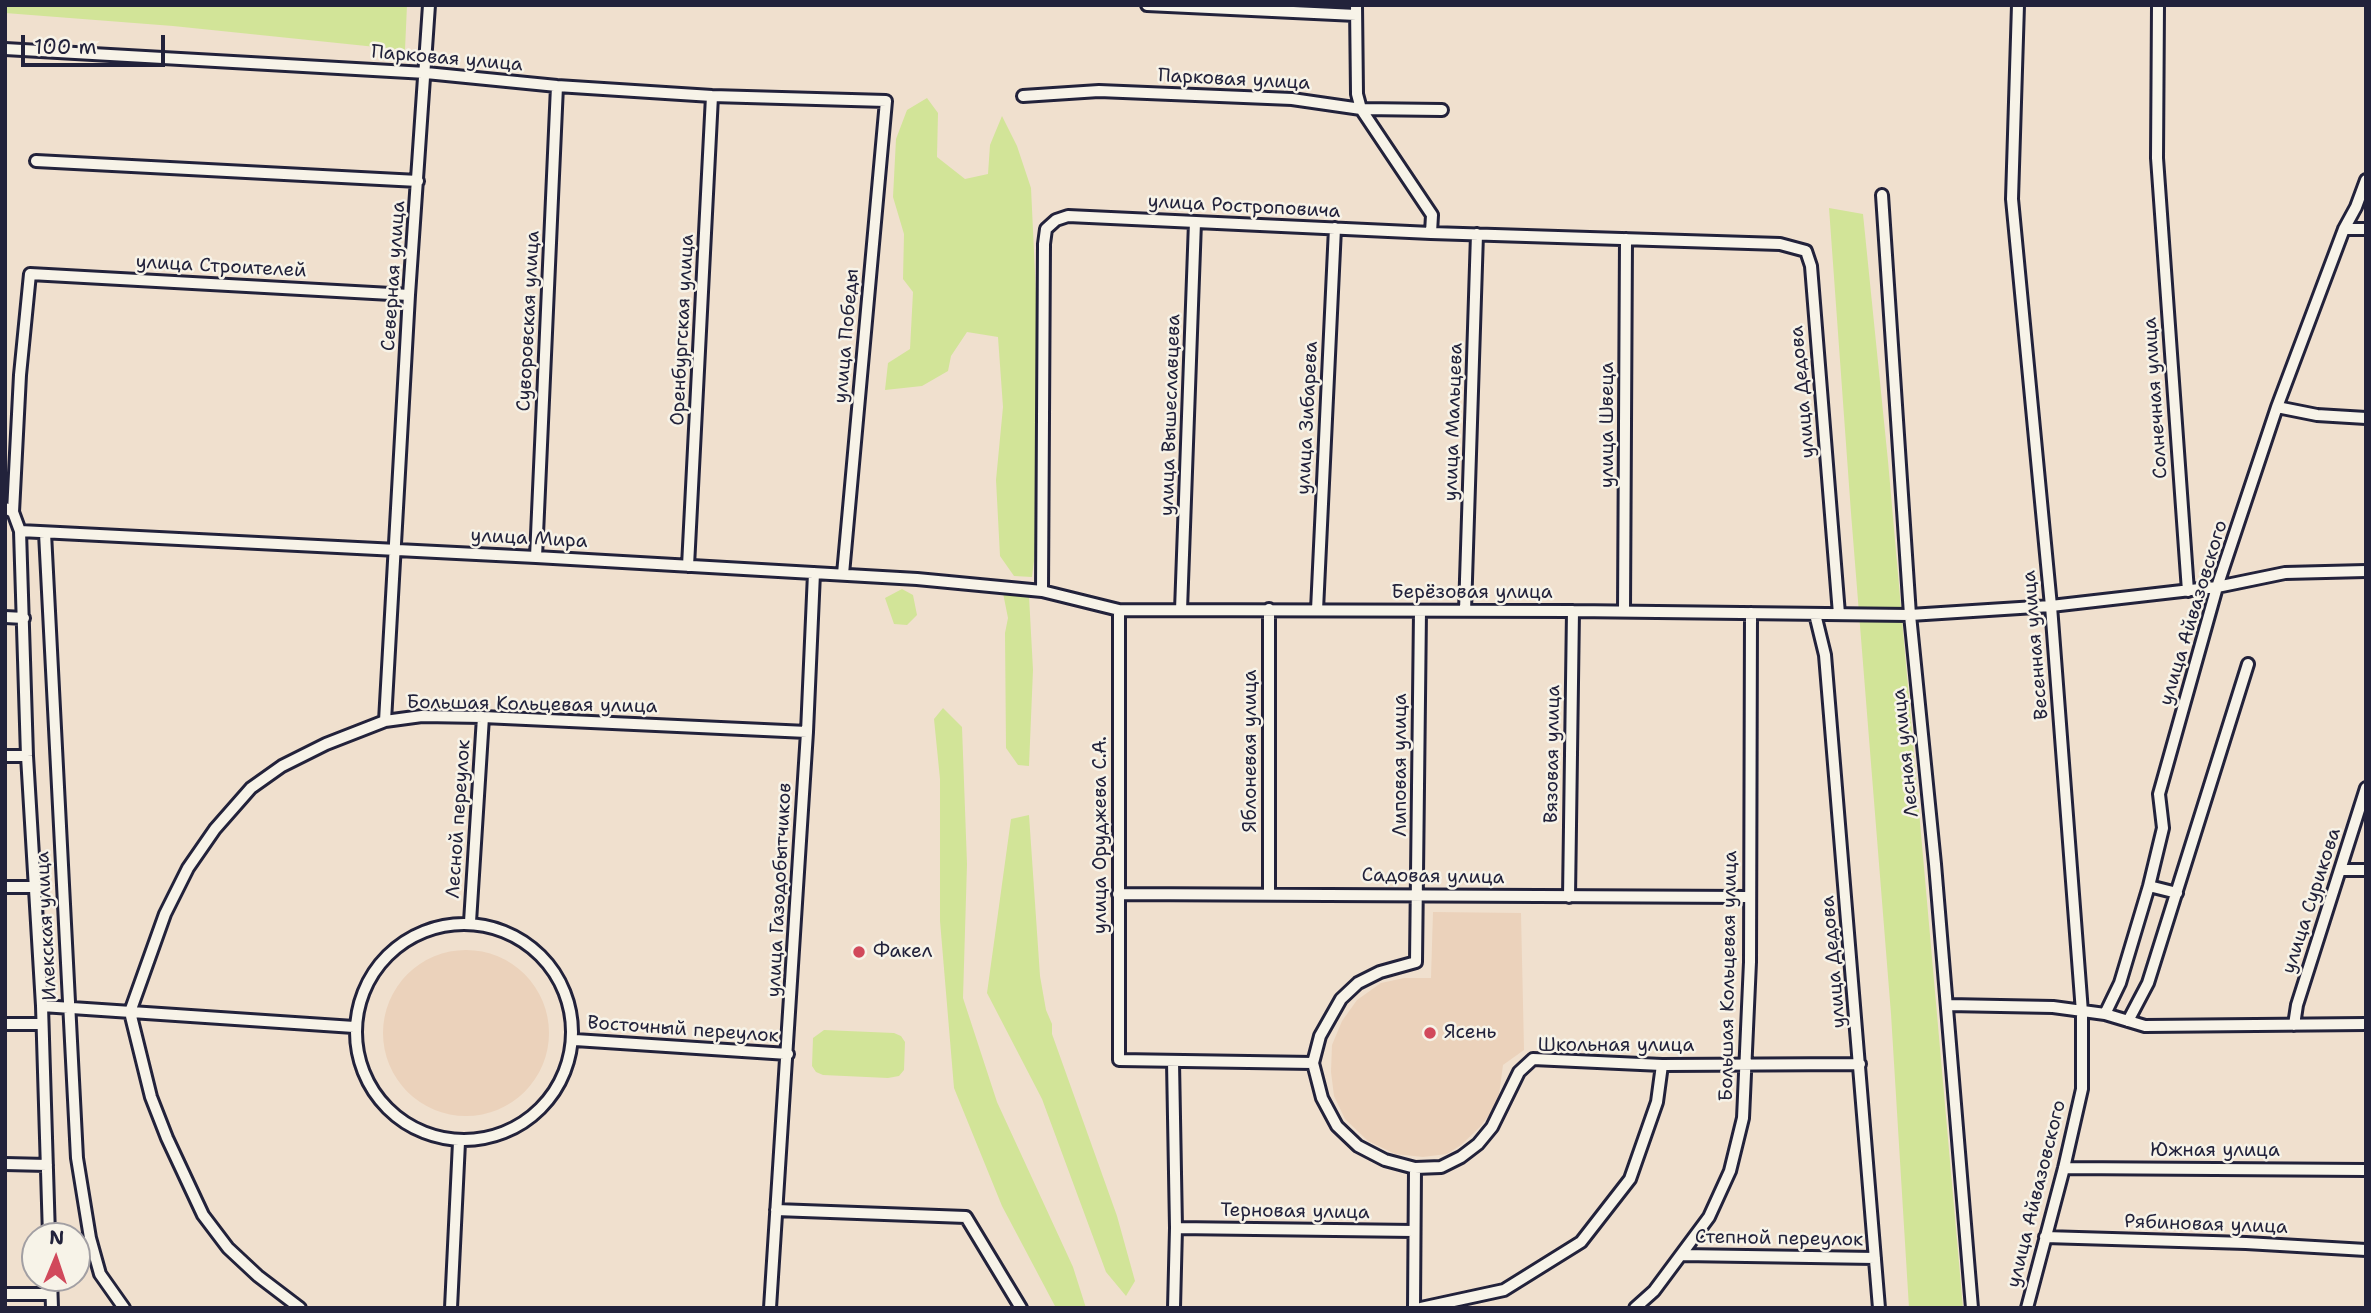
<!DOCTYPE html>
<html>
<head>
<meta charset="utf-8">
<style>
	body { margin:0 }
	#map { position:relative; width:2371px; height:1313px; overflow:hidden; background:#f0e0ce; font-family:"Shantell Sans",sans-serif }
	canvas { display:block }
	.frame { position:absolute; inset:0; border:7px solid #22223b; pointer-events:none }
	.north { position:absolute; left:21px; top:1222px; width:70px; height:70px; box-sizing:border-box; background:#f7f3e8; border:2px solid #a29fa3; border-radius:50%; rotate:2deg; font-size:19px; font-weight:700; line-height:28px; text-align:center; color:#22223b }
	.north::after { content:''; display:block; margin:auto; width:24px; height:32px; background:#d1495b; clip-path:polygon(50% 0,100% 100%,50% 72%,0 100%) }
	.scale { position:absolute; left:21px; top:35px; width:144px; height:32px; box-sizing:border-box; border:4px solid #22223b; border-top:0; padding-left:9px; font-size:21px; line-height:24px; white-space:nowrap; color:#22223b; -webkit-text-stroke:5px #f7f3e8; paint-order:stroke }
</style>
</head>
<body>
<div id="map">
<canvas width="2371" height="1313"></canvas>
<div class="frame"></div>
<div class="north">N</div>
<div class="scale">100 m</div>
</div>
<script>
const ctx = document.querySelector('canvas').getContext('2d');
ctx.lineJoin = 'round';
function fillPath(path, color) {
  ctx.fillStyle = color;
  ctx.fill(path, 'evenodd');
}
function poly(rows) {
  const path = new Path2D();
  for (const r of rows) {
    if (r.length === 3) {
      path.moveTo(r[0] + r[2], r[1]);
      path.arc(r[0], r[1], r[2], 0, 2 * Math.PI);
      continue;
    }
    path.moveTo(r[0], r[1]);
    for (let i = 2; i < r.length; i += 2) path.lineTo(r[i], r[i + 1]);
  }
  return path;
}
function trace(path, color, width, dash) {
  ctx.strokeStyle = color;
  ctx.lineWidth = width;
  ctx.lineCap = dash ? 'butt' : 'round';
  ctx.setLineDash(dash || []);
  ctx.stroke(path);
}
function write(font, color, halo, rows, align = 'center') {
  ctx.font = font + ' "Shantell Sans",sans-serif';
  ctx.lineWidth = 5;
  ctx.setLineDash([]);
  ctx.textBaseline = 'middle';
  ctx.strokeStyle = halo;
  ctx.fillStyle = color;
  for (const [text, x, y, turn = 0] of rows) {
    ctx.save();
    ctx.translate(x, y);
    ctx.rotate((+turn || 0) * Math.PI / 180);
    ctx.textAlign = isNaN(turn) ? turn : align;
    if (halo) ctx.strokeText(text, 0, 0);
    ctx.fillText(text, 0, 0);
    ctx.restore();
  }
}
const built = poly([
	[1433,912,1521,913,1524,1050,1503,1065,1499,1095,1493,1110,1480,1127,1461,1145,1447,1154,1423,1157,1395,1154,1368,1141,1345,1119,1334,1096,1331,1072,1332,1045,1342,1021,1357,1000,1381,983,1404,978,1431,978],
	[466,1033,83]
]);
const green = poly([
	[5,5,407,5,405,50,173,26,5,13],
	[927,98,938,113,937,157,965,179,988,174,990,145,1002,116,1017,146,1031,188,1036,294,1038,529,1032,577,1014,576,1000,556,996,480,1003,407,998,337,967,332,951,356,948,371,922,386,885,390,888,363,910,349,913,292,903,279,904,234,893,197,896,139,907,110],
	[1829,208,1863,214,1888,461,1963,1308,1909,1308,1891,1014,1851,513],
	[902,589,913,595,917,615,907,625,894,624,885,598],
	[1003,593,1029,596,1033,670,1029,766,1018,765,1006,748,1005,633,1008,618],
	[943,708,962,727,967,864,963,998,997,1102,1073,1267,1086,1308,1056,1308,1002,1206,954,1088,940,921,940,779,934,719],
	[1029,815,1040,976,1046,1010,1052,1024,1052,1034,1117,1216,1135,1281,1126,1296,1106,1272,1042,1099,987,993,1011,819],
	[824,1030,894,1033,901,1036,905,1042,904,1070,899,1076,888,1078,823,1075,816,1072,812,1066,813,1038]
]);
const minor = poly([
	[1147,5,1356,15],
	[1356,5,1357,94,1361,109,1432,215,1431,233],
	[2018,5,2012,199,2051,606,2082,1012,2082,1089,2064,1168,2027,1308],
	[2158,5,2157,158,2188,591],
	[5,49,426,73,557,86,712,96,886,101,843,574],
	[1023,96,1099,91,1292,99,1361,109,1442,110],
	[36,161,418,181],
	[1882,195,1910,615,1935,864,1972,1308],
	[2344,229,2366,229],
	[2277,407,2317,415,2366,418],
	[5,508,13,512,20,531,27,756,42,1006,49,1236],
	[13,512,20,375,30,274,409,295],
	[20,531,536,557,917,579,1042,591,1119,610,1573,611,1910,615,2051,606,2217,587,2285,573,2366,571],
	[45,533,77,1158,90,1238,100,1274,124,1308],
	[536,557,557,86],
	[688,566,712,96],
	[1042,591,1044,244,1046,229,1056,220,1068,216,1431,233,1780,244,1806,251,1811,266,1839,614],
	[1119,610,1119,1060,1313,1063],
	[1181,610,1195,222],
	[1317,610,1335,228],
	[1420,611,1416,962,1380,972,1358,983,1341,999,1320,1036,1313,1063,1322,1098,1337,1126,1358,1146,1385,1160,1415,1168,1441,1167,1461,1157,1478,1144,1492,1127,1519,1072,1533,1059,1662,1065,1860,1064],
	[1465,611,1477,234],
	[1624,611,1626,239],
	[1815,614,1825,655,1879,1308],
	[5,617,24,618],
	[385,721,409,295,429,5],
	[5,756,27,756],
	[2341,870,2366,870],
	[2149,886,2177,893],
	[5,887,36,887],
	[1118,894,1748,897],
	[1269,894,1269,609],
	[1569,897,1573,611],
	[470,922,483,717],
	[464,1032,108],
	[1948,1005,2053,1007,2105,1014,2145,1026,2366,1024],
	[42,1006,354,1027],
	[2105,1014,2120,983,2149,886,2163,828,2159,794,2217,587,2277,407,2344,229,2356,207,2366,180],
	[2128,1021,2148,983,2248,664],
	[5,1024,42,1024],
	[2294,1025,2297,1005,2366,788],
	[575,1040,788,1054],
	[1173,1062,1176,1228,1174,1308],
	[5,1164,47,1165],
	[2064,1168,2366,1170],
	[776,1210,966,1217,1021,1308],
	[1176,1228,1414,1231],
	[2045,1237,2246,1243,2366,1250],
	[1682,1255,1875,1258],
	[51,1278,52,1308],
	[5,1294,51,1294],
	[300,1308,258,1276,228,1248,203,1215,167,1138,151,1097,130,1012,165,914,188,868,215,829,251,788,282,766,326,744,385,721,422,716,483,717,807,732],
	[451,1308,459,1142],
	[770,1308,807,732,814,573],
	[1414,1308,1415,1168],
	[1421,1308,1504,1290,1581,1242,1630,1179,1657,1102,1662,1065],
	[1635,1308,1654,1291,1709,1217,1730,1171,1743,1118,1750,962,1751,613]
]);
const markers = [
	[859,952,7,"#d1495b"],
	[1430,1033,7,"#d1495b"]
];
const streetNames = [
	["Парковая улица",447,59,5],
	["Парковая улица",1234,80,3],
	["улица Ростроповича",1244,207,3],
	["улица Строителей",221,267,3],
	["Северная улица",394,276,-86],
	["Суворовская улица",529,321,-87],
	["Оренбургская улица",683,330,-87],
	["улица Победы",847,336,-85],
	["улица Дедова",1803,392,-95],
	["Солнечная улица",2156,398,-94],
	["улица Вышеславцева",1171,415,-88],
	["улица Зибарева",1308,418,-87],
	["улица Мальцева",1454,422,-88],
	["улица Швеца",1608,425,-90],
	["улица Мира",529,539,3],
	["Берёзовая улица",1472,593],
	["улица Айвазовского",2194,613,-73],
	["Весенная улица",2036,645,-95],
	["Большая Кольцевая улица",532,705,1],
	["Яблоневая улица",1251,751,-90],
	["Лесная улица",1906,753,-96],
	["Вязовая улица",1553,754,-89],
	["Липовая улица",1401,765,-90],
	["Лесной переулок",459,819,-86],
	["улица Оруджева С.А.",1101,835,-90],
	["Садовая улица",1433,877,1],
	["улица Газодобытчиков",780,890,-87],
	["улица Сурикова",2312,901,-72],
	["Илекская улица",47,926,-93],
	["улица Дедова",1834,962,-95],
	["Большая Кольцевая улица",1729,976,-89],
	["Восточный переулок",683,1030,4],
	["Школьная улица",1616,1046],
	["Южная улица",2215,1151],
	["улица Айвазовского",2037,1194,-76],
	["Терновая улица",1295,1212,1],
	["Рябиновая улица",2206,1225,2],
	["Степной переулок",1779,1239,1]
];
const poiNames = [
	["Факел",873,952],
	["Ясень",1444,1033]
];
fillPath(built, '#ebd2bb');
fillPath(green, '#d2e498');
trace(minor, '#22223b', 16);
trace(minor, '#f7f3e8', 10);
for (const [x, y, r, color] of markers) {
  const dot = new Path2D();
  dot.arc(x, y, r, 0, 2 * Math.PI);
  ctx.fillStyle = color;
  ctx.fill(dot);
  trace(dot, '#f7f3e8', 2.5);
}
write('19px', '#22223b', '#f7f3e8', streetNames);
write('19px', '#22223b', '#f7f3e8', poiNames, 'left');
</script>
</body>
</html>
